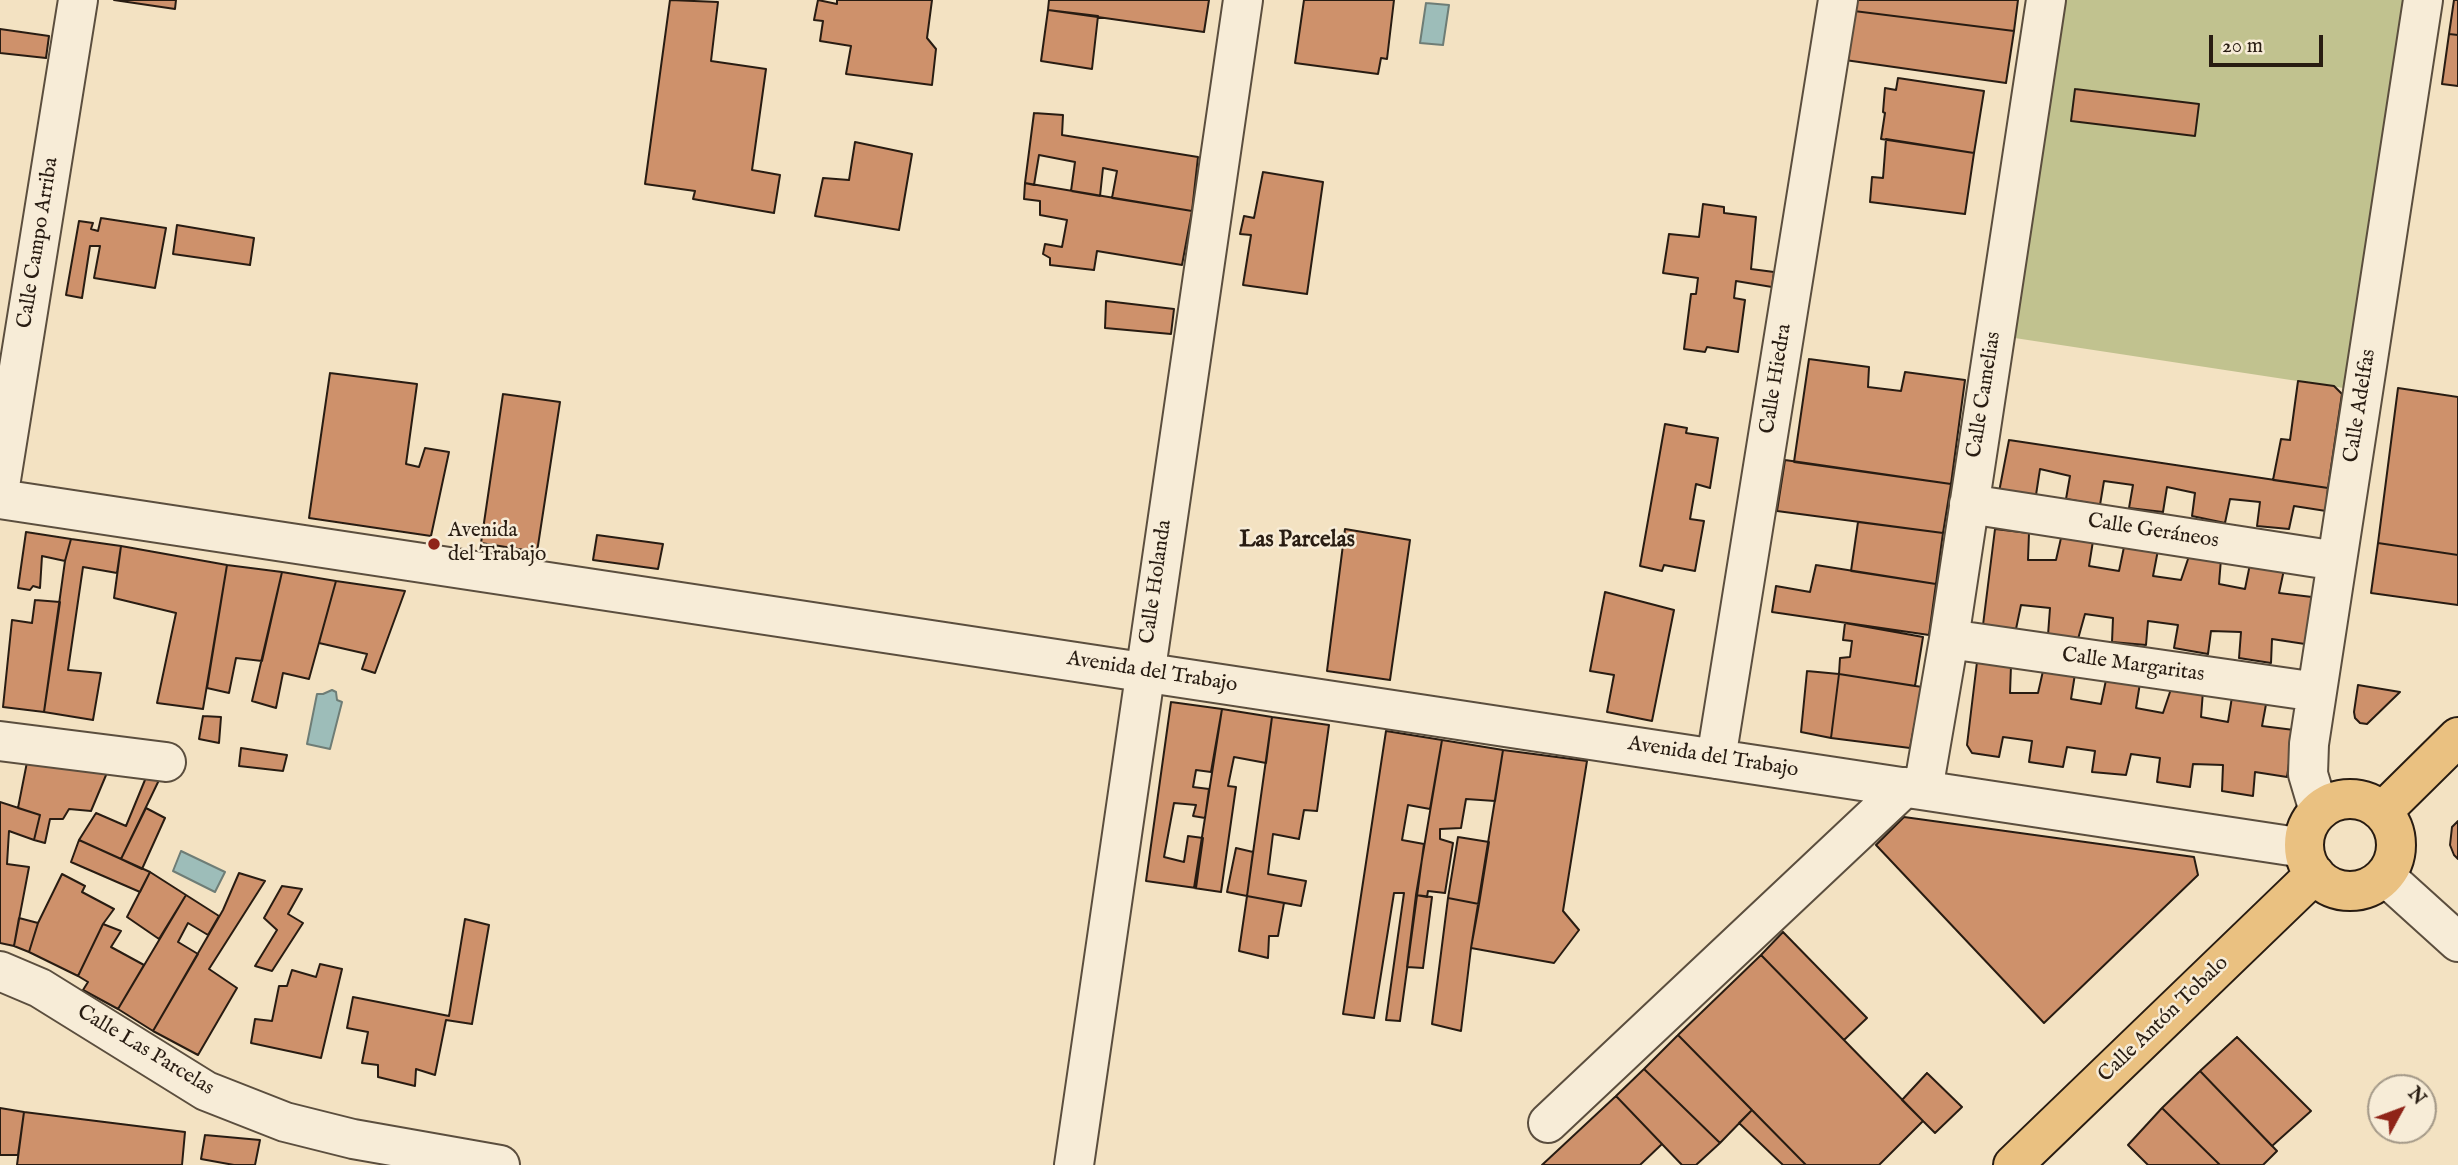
<!DOCTYPE html>
<html>
<head>
<meta charset="utf-8">
<style>
	body { margin:0 }
	#map { position:relative; width:2458px; height:1165px; overflow:hidden; background:#f3e2c2; font-family:"IM FELL English",serif }
	canvas { display:block }
	.north { position:absolute; left:2367px; top:1074px; width:70px; height:70px; box-sizing:border-box; background:#f7ecd7; border:2px solid #a49988; border-radius:50%; rotate:49deg; font-size:19px; font-weight:700; line-height:28px; text-align:center; color:#281c12 }
	.north::after { content:''; display:block; margin:auto; width:24px; height:32px; background:#8f2418; clip-path:polygon(50% 0,100% 100%,50% 72%,0 100%) }
	.scale { position:absolute; left:2209px; top:35px; width:114px; height:32px; box-sizing:border-box; border:4px solid #281c12; border-top:0; padding-left:9px; font-size:21px; line-height:24px; white-space:nowrap; color:#281c12; -webkit-text-stroke:5px #f7ecd7; paint-order:stroke }
</style>
</head>
<body>
<div id="map">
<canvas width="2458" height="1165"></canvas>
<div class="north">N</div>
<div class="scale">20 m</div>
</div>
<script>
const ctx = document.querySelector('canvas').getContext('2d');
ctx.lineJoin = 'round';
function fillPath(path, color) {
  ctx.fillStyle = color;
  ctx.fill(path, 'evenodd');
}
function poly(rows) {
  const path = new Path2D();
  for (const r of rows) {
    if (r.length === 3) {
      path.moveTo(r[0] + r[2], r[1]);
      path.arc(r[0], r[1], r[2], 0, 2 * Math.PI);
      continue;
    }
    path.moveTo(r[0], r[1]);
    for (let i = 2; i < r.length; i += 2) path.lineTo(r[i], r[i + 1]);
  }
  return path;
}
function trace(path, color, width, dash) {
  ctx.strokeStyle = color;
  ctx.lineWidth = width;
  ctx.lineCap = dash ? 'butt' : 'round';
  ctx.setLineDash(dash || []);
  ctx.stroke(path);
}
function write(font, color, halo, rows, align = 'center') {
  ctx.font = font + ' "IM FELL English",serif';
  ctx.lineWidth = 5;
  ctx.setLineDash([]);
  ctx.textBaseline = 'middle';
  ctx.strokeStyle = halo;
  ctx.fillStyle = color;
  for (const [text, x, y, turn = 0] of rows) {
    ctx.save();
    ctx.translate(x, y);
    ctx.rotate((+turn || 0) * Math.PI / 180);
    ctx.textAlign = isNaN(turn) ? turn : align;
    if (halo) ctx.strokeText(text, 0, 0);
    ctx.fillText(text, 0, 0);
    ctx.restore();
  }
}
const green = poly([
	[2046,0,2423,0,2363,391,1995,335]
]);
const water = poly([
	[1426,3,1449,5,1443,45,1420,43,1426,3],
	[332,690,336,692,337,700,342,702,330,749,307,744,317,694,323,694,332,690],
	[181,851,225,872,215,892,173,871,181,851]
]);
const building = poly([
	[114,0,176,0,175,9,114,0],
	[670,0,718,2,711,61,766,69,752,170,780,175,774,213,693,199,695,191,645,184,670,0],
	[818,0,837,4,837,0,932,0,927,38,936,49,932,85,846,74,851,46,820,41,823,21,814,20,818,0],
	[1049,0,1209,0,1204,32,1048,10,1049,0],
	[1304,0,1394,0,1387,59,1381,58,1378,74,1295,63,1304,0],
	[1856,0,2018,0,2014,31,1854,11,1856,0],
	[2454,0,2458,0,2458,35,2449,34,2454,0],
	[1048,10,1098,16,1092,69,1041,61,1048,10],
	[1854,11,2014,31,2006,83,1845,60,1854,11],
	[0,29,49,36,46,58,0,53,0,29],
	[2449,34,2458,35,2458,86,2442,84,2449,34],
	[1898,78,1984,91,1974,153,1881,139,1885,113,1883,112,1885,88,1896,90,1898,78],
	[2075,89,2199,104,2195,136,2071,121,2075,89],
	[1034,113,1063,115,1062,135,1198,157,1192,211,1112,198,1117,171,1103,168,1100,196,1071,191,1075,162,1039,155,1034,185,1025,183,1034,113],
	[1886,139,1974,153,1965,214,1870,202,1872,177,1883,178,1886,139],
	[855,142,912,154,899,230,815,216,823,178,849,180,855,142],
	[1263,172,1323,182,1307,294,1243,285,1251,235,1240,234,1244,216,1254,218,1263,172],
	[1025,183,1192,211,1182,265,1097,251,1094,270,1050,265,1050,258,1043,254,1045,244,1062,247,1067,220,1040,215,1040,201,1024,199,1025,183],
	[1703,204,1724,207,1724,213,1756,217,1751,269,1774,272,1772,287,1736,281,1734,298,1745,300,1738,352,1707,347,1705,352,1684,349,1691,294,1696,294,1698,278,1663,273,1669,234,1699,237,1703,204],
	[101,218,166,228,155,288,94,278,100,246,90,246,82,298,66,295,79,221,93,223,91,229,98,231,101,218],
	[177,225,254,238,250,265,173,254,177,225],
	[1106,301,1174,309,1171,334,1105,328,1106,301],
	[1809,359,1869,367,1868,387,1901,391,1905,372,1965,380,1951,484,1794,462,1809,359],
	[330,373,417,384,406,464,419,467,425,448,449,452,431,536,309,518,330,373],
	[2298,381,2334,386,2342,394,2328,488,2273,480,2281,439,2290,440,2298,381],
	[2398,388,2458,397,2458,555,2378,543,2398,388],
	[503,394,560,402,537,552,481,543,503,394],
	[1665,424,1687,428,1686,433,1718,438,1710,488,1696,484,1690,519,1704,521,1695,571,1664,565,1662,571,1640,566,1665,424],
	[2009,440,2328,488,2326,511,2294,506,2289,529,2257,526,2260,502,2230,499,2225,523,2192,516,2195,493,2167,487,2163,512,2129,508,2133,485,2104,481,2100,505,2066,499,2070,476,2040,469,2036,495,1999,492,2009,440],
	[1785,460,1951,484,1943,533,1777,511,1785,460],
	[1858,522,1943,533,1936,584,1851,571,1858,522],
	[1345,529,1410,540,1390,680,1327,671,1345,529],
	[1995,529,2029,533,2028,560,2056,560,2061,538,2093,541,2089,566,2119,571,2124,547,2158,550,2153,576,2181,580,2189,556,2221,559,2219,584,2245,589,2250,564,2285,565,2279,593,2312,597,2305,644,2272,639,2271,663,2239,658,2241,632,2211,631,2208,654,2174,648,2178,625,2148,621,2146,645,2112,642,2113,618,2085,614,2078,639,2048,635,2050,608,2021,605,2016,629,1983,625,1995,529],
	[26,532,71,539,65,561,42,556,40,588,33,586,30,590,18,588,26,532],
	[597,535,663,544,658,569,593,560,597,535],
	[71,539,121,546,117,573,83,567,68,670,101,673,93,720,44,712,65,561,71,539],
	[2378,543,2458,555,2458,605,2371,593,2378,543],
	[121,546,227,565,203,709,157,703,176,613,114,598,121,546],
	[227,565,282,572,262,661,236,658,229,693,207,688,227,565],
	[1816,565,1936,584,1929,635,1772,612,1776,586,1810,592,1816,565],
	[282,572,336,581,309,679,283,673,276,708,252,701,282,572],
	[336,581,405,591,375,673,362,669,367,654,319,643,336,581],
	[1605,592,1674,610,1652,721,1607,712,1614,675,1590,671,1605,592],
	[35,600,60,602,44,712,3,707,12,620,32,623,35,600],
	[1845,623,1923,637,1915,686,1839,674,1840,658,1850,657,1852,641,1843,640,1845,623],
	[1977,662,2011,666,2010,693,2038,693,2043,671,2075,674,2071,699,2101,704,2106,680,2140,683,2136,708,2163,713,2171,689,2203,691,2201,717,2228,722,2232,697,2267,699,2262,726,2294,730,2287,777,2255,772,2253,796,2222,791,2223,765,2193,764,2190,787,2157,782,2160,758,2131,754,2126,775,2092,772,2095,751,2067,747,2063,767,2029,762,2032,741,2003,737,1999,757,1972,753,1967,745,1977,662],
	[1807,671,1839,674,1831,738,1801,732,1807,671],
	[1839,674,1922,687,1910,748,1831,738,1839,674],
	[2358,685,2400,692,2367,724,2360,723,2355,718,2354,712,2358,685],
	[1171,702,1222,709,1211,772,1196,770,1193,787,1209,789,1205,818,1193,816,1196,805,1174,803,1164,857,1184,862,1188,836,1203,838,1196,888,1146,881,1171,702],
	[1222,709,1272,717,1266,763,1234,757,1228,786,1236,787,1221,892,1194,888,1222,709],
	[203,716,221,717,219,743,199,739,203,716],
	[1272,717,1329,725,1317,811,1304,810,1299,839,1273,834,1268,874,1306,881,1301,906,1247,896,1272,717],
	[1386,731,1442,740,1430,809,1408,805,1402,840,1424,844,1400,1021,1386,1020,1404,893,1394,893,1374,1018,1343,1014,1386,731],
	[1442,740,1503,750,1495,801,1466,799,1461,828,1440,829,1440,839,1453,843,1445,893,1428,891,1427,897,1416,895,1442,740],
	[241,748,287,755,283,771,239,766,241,748],
	[1503,750,1587,761,1563,911,1579,930,1554,963,1471,948,1503,750],
	[28,757,109,768,91,811,69,809,63,819,50,819,45,843,34,840,40,815,18,808,28,757],
	[147,775,160,778,121,859,79,840,96,813,126,826,147,775],
	[0,802,40,815,34,840,9,831,7,864,29,867,14,946,0,943,0,802],
	[146,808,165,818,142,869,121,859,146,808],
	[1904,817,2194,857,2198,875,2044,1023,1876,845,1904,817],
	[2458,821,2458,859,2454,855,2450,845,2452,827,2458,821],
	[1458,837,1489,842,1479,904,1448,898,1458,837],
	[79,840,150,872,140,892,71,862,79,840],
	[1236,848,1253,852,1247,896,1227,892,1236,848],
	[150,872,186,895,159,939,127,917,150,872],
	[239,873,265,881,209,969,237,988,198,1055,153,1031,223,910,239,873],
	[62,874,85,886,82,892,114,909,103,924,78,976,29,952,38,923,62,874],
	[282,886,302,889,288,914,303,923,272,971,255,966,277,930,264,918,282,886],
	[186,895,219,916,208,935,188,923,178,942,198,954,153,1031,118,1009,186,895],
	[1416,895,1432,897,1423,968,1407,967,1416,895],
	[1247,896,1284,903,1278,936,1269,936,1268,958,1239,951,1247,896],
	[1448,898,1479,904,1471,948,1461,1031,1432,1024,1448,898],
	[19,918,38,923,29,952,14,946,19,918],
	[465,919,489,925,472,1024,446,1020,435,1075,416,1069,415,1086,378,1077,378,1065,362,1063,368,1032,347,1028,353,997,449,1016,465,919],
	[103,924,121,931,111,947,144,965,118,1009,83,990,88,982,78,976,103,924],
	[1783,932,1867,1018,1844,1040,1761,955,1783,932],
	[1761,955,1923,1121,1879,1165,1806,1165,1678,1035,1761,955],
	[320,964,342,969,321,1058,251,1043,255,1019,272,1021,279,986,287,986,292,970,316,977,320,964],
	[1678,1035,1752,1110,1720,1143,1644,1069,1678,1035],
	[2237,1037,2311,1111,2272,1146,2200,1071,2237,1037],
	[1644,1069,1720,1143,1696,1165,1682,1165,1616,1096,1644,1069],
	[2200,1071,2277,1151,2263,1165,2220,1165,2162,1108,2200,1071],
	[1927,1073,1962,1107,1935,1133,1902,1100,1927,1073],
	[1616,1096,1662,1144,1640,1165,1542,1165,1616,1096],
	[0,1108,24,1112,18,1155,0,1155,0,1108],
	[2162,1108,2220,1165,2148,1165,2128,1145,2162,1108],
	[1752,1110,1806,1165,1783,1165,1739,1123,1752,1110],
	[24,1112,185,1132,182,1165,17,1165,24,1112],
	[205,1135,260,1140,255,1165,234,1165,201,1159,205,1135]
]);
const minor = poly([
	[0,486,78,0],
	[0,499,2304,848],
	[1969,504,2337,561],
	[1949,639,2317,692],
	[0,741,166,762],
	[1716,759,1838,0],
	[1923,790,1949,639,2046,0],
	[2319,811,2308,774,2309,744,2423,0],
	[2385,876,2458,942],
	[0,971,40,988,206,1091,285,1122,353,1139,500,1165],
	[1548,1123,1905,787],
	[1074,1165,1243,0]
]);
const major = poly([
	[2350,845,46],
	[2382,812,2458,737],
	[2013,1165,2315,874]
]);
const markers = [
	[434,544,7,"#8f2418"]
];
const streetNames = [
	["Calle Campo Arriba",39,243,-81],
	["Calle Hiedra",1777,379,-81],
	["Calle Camelias",1985,395,-81],
	["Calle Adelfas",2361,406,-81],
	["Calle Geráneos",2153,532,9],
	["Calle Holanda",1157,582,-82],
	["Calle Margaritas",2133,666,8],
	["Avenida del Trabajo",1152,673,9],
	["Avenida del Trabajo",1713,758,9],
	["Calle Antón Tobalo",2164,1020,-44],
	["Calle Las Parcelas",145,1051,31]
];
const poiNames = [
	["Avenida",448,532],
	["del Trabajo",448,556]
];
const neighbourhoodNames = [
	["Las Parcelas",1297,541]
];
fillPath(green, '#c1c28f');
fillPath(water, '#9dbdb9');
trace(water, '#6e7d76', 2);
fillPath(building, '#ce916b');
trace(building, '#281c12', 2);
trace(minor, '#5b4e3e', 42);
trace(major, '#281c12', 42);
trace(minor, '#f7ecd7', 38);
trace(major, '#eac181', 38);
for (const [x, y, r, color] of markers) {
  const dot = new Path2D();
  dot.arc(x, y, r, 0, 2 * Math.PI);
  ctx.fillStyle = color;
  ctx.fill(dot);
  trace(dot, '#f7ecd7', 2.5);
}
write('21px', '#281c12', '#f7ecd7', streetNames);
write('21px', '#281c12', '#f7ecd7', poiNames, 'left');
write('bold 23px', '#281c12', '#f7ecd7', neighbourhoodNames);
</script>
</body>
</html>
